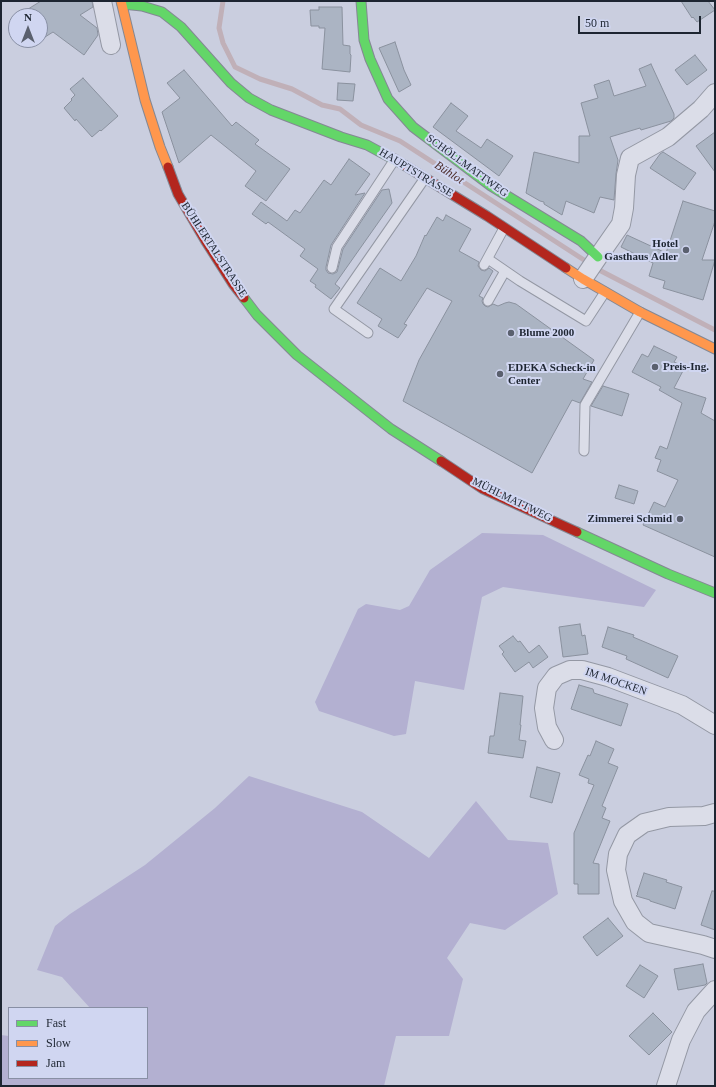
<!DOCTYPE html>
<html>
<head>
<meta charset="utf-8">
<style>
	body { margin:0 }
	#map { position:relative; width:716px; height:1087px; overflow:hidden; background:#cacedf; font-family:Georgia,serif }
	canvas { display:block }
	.frame { position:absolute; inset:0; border:2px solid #1d2531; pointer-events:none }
	.legend { position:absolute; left:8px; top:1007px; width:140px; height:72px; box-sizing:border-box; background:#d0d6f1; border:1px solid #888fa4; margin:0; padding:5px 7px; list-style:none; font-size:12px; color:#1d2531 }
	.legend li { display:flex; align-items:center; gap:8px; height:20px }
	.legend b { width:20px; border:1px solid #888fa4 }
	.north { position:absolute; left:8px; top:8px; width:40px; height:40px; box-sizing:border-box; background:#d0d6f1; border:1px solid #888fa4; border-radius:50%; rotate:0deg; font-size:11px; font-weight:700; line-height:16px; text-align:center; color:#1d2531 }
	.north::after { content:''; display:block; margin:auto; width:14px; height:18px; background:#5a606e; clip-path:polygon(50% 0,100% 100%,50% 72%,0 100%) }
	.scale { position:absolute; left:578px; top:16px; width:123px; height:18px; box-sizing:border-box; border:2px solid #1d2531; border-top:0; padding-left:5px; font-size:12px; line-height:14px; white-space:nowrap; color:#1d2531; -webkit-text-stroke:3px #d0d6f1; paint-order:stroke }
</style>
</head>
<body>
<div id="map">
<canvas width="716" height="1087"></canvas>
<div class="frame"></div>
<ul class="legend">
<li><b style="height:5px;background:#63d668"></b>Fast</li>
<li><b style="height:5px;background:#ff974d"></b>Slow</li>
<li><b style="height:5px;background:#b3261e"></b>Jam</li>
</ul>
<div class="north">N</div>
<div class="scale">50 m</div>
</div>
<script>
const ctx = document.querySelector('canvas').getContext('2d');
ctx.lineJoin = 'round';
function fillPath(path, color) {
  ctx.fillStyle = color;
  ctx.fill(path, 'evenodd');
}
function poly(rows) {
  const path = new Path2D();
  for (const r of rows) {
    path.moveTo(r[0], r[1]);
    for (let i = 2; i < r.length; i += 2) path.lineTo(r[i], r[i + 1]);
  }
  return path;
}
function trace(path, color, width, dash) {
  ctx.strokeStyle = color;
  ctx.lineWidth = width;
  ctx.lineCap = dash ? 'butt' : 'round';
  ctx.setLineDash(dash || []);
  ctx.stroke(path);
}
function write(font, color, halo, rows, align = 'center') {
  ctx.font = font + ' Georgia,serif';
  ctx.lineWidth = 4;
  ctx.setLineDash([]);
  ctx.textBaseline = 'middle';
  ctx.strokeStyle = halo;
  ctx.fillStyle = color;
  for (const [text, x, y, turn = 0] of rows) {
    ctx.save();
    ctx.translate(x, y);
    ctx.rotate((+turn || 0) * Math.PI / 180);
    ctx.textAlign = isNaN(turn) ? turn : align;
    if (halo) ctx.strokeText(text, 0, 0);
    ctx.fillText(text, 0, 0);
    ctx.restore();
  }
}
const green = poly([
	[482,533,543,535,656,590,644,607,503,587,482,597,464,690,415,681,406,734,394,736,319,711,315,702,358,609,366,604,400,610,409,606,430,570],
	[249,776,362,812,429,858,476,801,508,840,548,843,558,894,505,930,470,923,447,958,463,979,449,1036,396,1036,384,1086,1,1086,1,1035,9,1036,9,1078,147,1078,147,1008,90,1008,62,977,37,970,55,926,70,914,145,865,215,808]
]);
const stream = poly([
	[223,1,219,28,223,43,235,67,260,79,292,89,322,105,340,109,361,125,400,141,601,271,715,330]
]);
const building = poly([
	[41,1,92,1,93,7,80,15,97,28,98,35,84,55,53,32,45,37,40,29,40,16,17,16,41,1],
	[681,1,708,1,715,10,697,22,693,17,692,18,681,1],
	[319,7,342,7,343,45,350,46,350,54,351,55,350,72,322,69,325,28,319,28,319,26,311,26,310,10,319,10,319,7],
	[395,42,404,70,411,85,399,92,379,48,395,42],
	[695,55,707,70,687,85,675,70,695,55],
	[651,64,674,114,674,118,671,121,641,130,640,128,610,137,618,160,616,174,614,200,600,197,594,213,566,201,562,215,544,204,544,202,540,201,526,193,534,152,579,163,579,136,590,136,581,103,598,98,594,85,609,80,614,96,646,86,639,69,651,64],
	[184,70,232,126,236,122,259,140,255,144,290,169,266,201,245,186,256,171,211,135,179,163,162,112,180,98,167,83,184,70],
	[83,78,118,116,101,131,100,130,92,137,76,119,75,121,64,108,72,100,71,99,75,95,70,89,83,78],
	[338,83,355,84,353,101,337,100,338,83],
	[451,103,468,116,456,131,481,148,487,139,513,156,499,176,433,127,451,103],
	[715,132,715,172,696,146,715,132],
	[663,152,696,173,684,190,650,168,660,154,663,152],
	[349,159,370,174,355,195,365,193,331,245,326,267,326,270,328,273,333,274,337,272,343,249,382,190,389,189,392,203,335,284,340,288,331,299,315,287,316,285,310,281,318,269,300,256,305,249,268,222,266,224,252,214,261,202,287,221,295,210,300,213,324,180,331,185,349,159],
	[683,201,715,211,715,221,702,260,715,260,703,300,663,288,665,281,649,276,653,263,621,247,627,235,666,253,683,201],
	[446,215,471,229,459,251,479,262,478,266,481,270,485,271,489,268,493,271,479,296,483,298,482,301,483,304,485,306,488,307,493,304,498,306,505,303,509,302,516,304,594,360,583,379,592,382,580,403,572,400,532,473,403,401,419,360,452,301,427,288,404,324,407,325,398,338,378,326,382,319,357,303,380,268,401,281,416,256,425,235,426,236,437,217,443,221,446,215],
	[654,346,677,357,674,362,685,367,674,388,706,398,701,413,715,421,715,557,643,525,654,502,665,507,678,480,657,471,661,460,655,458,660,446,667,449,682,403,659,390,661,387,632,372,642,354,648,357,654,346],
	[603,386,629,394,622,416,591,406,603,386],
	[619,485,638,491,634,504,615,498,619,485],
	[580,624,582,636,585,635,588,654,563,657,559,627,580,624],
	[608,627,634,635,633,637,678,656,668,678,626,659,627,656,602,647,608,627],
	[513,636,518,642,520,641,529,653,539,645,548,657,533,668,529,662,515,672,502,654,504,652,499,646,513,636],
	[579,685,593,689,594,693,628,704,621,726,571,709,579,685],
	[500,693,523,696,520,725,521,725,519,740,526,741,523,758,488,753,490,736,494,736,500,693],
	[596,741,614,749,608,763,618,767,602,806,606,808,602,818,610,821,593,863,599,864,599,894,578,894,578,884,574,884,574,833,594,785,588,783,589,779,579,775,588,755,590,756,596,741],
	[537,767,560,773,552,803,530,797,537,767],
	[644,873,667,880,666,882,682,887,675,909,650,901,650,900,636,896,638,894,637,894,644,873],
	[712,891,715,891,715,930,701,925,712,891],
	[608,918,623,936,597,956,583,937,608,918],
	[703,964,707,983,705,985,678,990,674,969,703,964],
	[640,965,658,976,644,998,626,986,640,965],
	[653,1013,672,1032,649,1055,629,1036,653,1013]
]);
const lane = poly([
	[488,259,520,281,586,321,605,292],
	[484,265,504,228],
	[332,268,337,247,395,159],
	[488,301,505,271],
	[368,333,334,309,425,178],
	[584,451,585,405,640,312]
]);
const street = poly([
	[102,1,111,45],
	[583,279,598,257,621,224,624,208,626,175,630,158,668,137,701,109,715,93],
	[554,740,547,727,544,708,547,688,556,676,570,670,582,670,608,677,682,705,715,725],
	[715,813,704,816,669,817,644,823,627,835,618,854,616,870,623,901,635,922,649,933,703,945,715,949],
	[666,1086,681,1040,696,1011,715,990]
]);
const fast = poly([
	[361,1,364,40,370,59,388,99,413,127,491,186,581,241,598,257],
	[122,4,142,6,162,12,181,27,231,83,249,98,271,110,341,137,367,145,404,165],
	[244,298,257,315,297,355,391,429,441,461],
	[577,532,668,574,715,593]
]);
const slow = poly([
	[121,1,145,100,160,147,168,167],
	[566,268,583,279,640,312,715,349]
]);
const jam = poly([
	[404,165,487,216,566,268],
	[168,167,178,194,205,240,233,284,244,298],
	[441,461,483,489,577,532]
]);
const markers = [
	[686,250,4,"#5a606e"],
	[511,333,4,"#5a606e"],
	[655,367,4,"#5a606e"],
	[500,374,4,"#5a606e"],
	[680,519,4,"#5a606e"]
];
const streetNames = [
	["SCHÖLLMATTWEG",467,166,36],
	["HAUPTSTRASSE",416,173,31],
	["BÜHLERTALSTRASSE",214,250,57],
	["MÜHLMATTWEG",512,500,26],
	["IM MOCKEN",616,682,19]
];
const poiNames = [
	["Hotel",678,244,"right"],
	["Gasthaus Adler",678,257,"right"],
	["Blume 2000",519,333],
	["Preis-Ing.",663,367],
	["EDEKA Scheck-in",508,368],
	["Center",508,381],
	["Zimmerei Schmid",672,519,"right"]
];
const waterNames = [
	["Bühlot",449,173,33]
];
fillPath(green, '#b3b0d1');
trace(stream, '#c0b0b8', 5);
fillPath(building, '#abb4c3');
trace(building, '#8a919e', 1);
trace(lane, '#9498a4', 11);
trace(street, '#9498a4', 20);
trace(fast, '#848894', 11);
trace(slow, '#848894', 11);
trace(jam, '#848894', 11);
trace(lane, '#dbdde8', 9);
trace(street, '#dbdde8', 18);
trace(fast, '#63d668', 9);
trace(slow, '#ff974d', 9);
trace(jam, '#b3261e', 9);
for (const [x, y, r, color] of markers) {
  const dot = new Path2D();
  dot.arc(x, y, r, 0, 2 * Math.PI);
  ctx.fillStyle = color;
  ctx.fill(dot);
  trace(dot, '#d0d6f1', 1.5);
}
write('11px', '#1d2531', '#d0d6f1', streetNames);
write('bold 11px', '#1d2531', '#d0d6f1', poiNames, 'left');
write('italic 12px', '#4f302e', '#d0d6f1', waterNames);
</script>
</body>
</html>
